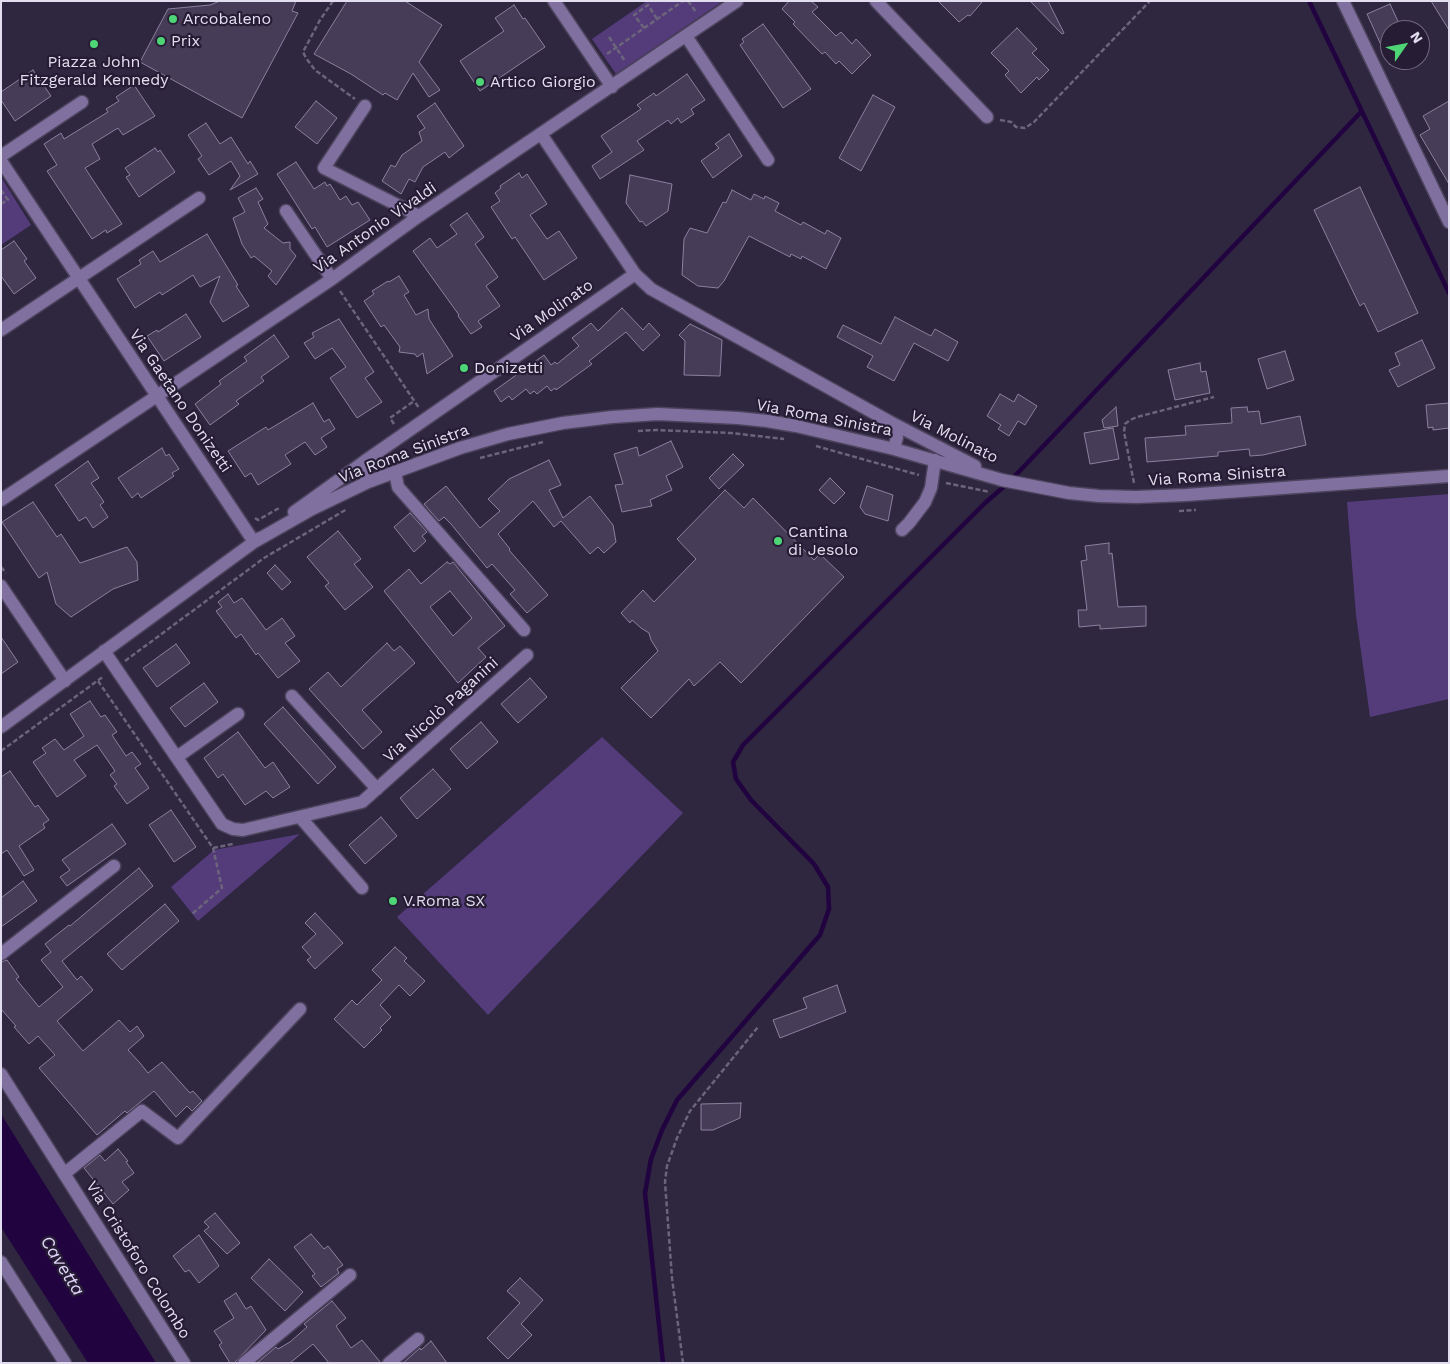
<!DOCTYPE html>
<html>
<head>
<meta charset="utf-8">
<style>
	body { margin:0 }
	#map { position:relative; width:1450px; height:1364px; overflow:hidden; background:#2f2640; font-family:"Work Sans",sans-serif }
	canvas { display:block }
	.frame { position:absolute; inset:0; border:2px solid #e3deef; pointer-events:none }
	.north { position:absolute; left:1380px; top:20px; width:50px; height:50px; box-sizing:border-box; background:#261d35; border:1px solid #726a7f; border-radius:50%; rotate:57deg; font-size:14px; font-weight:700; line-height:20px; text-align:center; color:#e3deef }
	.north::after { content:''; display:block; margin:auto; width:18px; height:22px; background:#4ed676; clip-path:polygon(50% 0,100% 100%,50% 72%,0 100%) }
</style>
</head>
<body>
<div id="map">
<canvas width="1450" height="1364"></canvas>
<div class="frame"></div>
<div class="north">N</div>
</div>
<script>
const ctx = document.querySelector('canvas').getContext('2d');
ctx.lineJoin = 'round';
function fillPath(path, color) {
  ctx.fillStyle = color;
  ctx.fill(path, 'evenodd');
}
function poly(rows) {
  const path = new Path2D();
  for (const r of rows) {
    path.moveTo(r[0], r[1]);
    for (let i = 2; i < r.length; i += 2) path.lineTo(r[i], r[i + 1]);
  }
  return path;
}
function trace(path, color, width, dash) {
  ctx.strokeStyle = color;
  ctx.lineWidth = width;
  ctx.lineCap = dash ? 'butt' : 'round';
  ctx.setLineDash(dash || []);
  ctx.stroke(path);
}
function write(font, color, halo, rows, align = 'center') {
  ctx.font = font + ' "Work Sans",sans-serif';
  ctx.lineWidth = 4.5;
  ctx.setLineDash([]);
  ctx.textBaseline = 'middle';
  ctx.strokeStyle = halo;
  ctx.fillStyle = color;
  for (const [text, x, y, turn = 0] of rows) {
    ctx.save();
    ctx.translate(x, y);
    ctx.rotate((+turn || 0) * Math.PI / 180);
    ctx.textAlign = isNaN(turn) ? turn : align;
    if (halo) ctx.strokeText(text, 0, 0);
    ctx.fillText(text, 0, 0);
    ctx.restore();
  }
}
const green = poly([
	[647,1,723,1,616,74,592,39],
	[1,177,31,225,1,245],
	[1449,494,1449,699,1370,717,1356,615,1347,502],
	[602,737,683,813,488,1015,397,917],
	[300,834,198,921,171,887,214,850]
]);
const water = poly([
	[1,1114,156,1363,88,1363,1,1227]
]);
const stream = poly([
	[1309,1,1449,293],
	[1012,479,1361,112],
	[663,1363,645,1193,651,1159,662,1130,677,1100,820,935,829,909,828,887,814,864,751,800,736,779,733,762,743,745,985,503,1007,484]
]);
const building = poly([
	[220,1,296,1,292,11,298,13,242,118,140,62,168,9,210,5,220,1],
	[347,1,405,1,442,25,419,62,440,90,429,97,413,73,397,100,385,93,383,95,351,74,314,54,347,1],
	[789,1,811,1,818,7,812,12,836,36,841,32,852,44,856,39,871,55,852,74,839,61,836,64,825,52,822,54,793,24,795,22,782,9,789,1],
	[938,1,983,1,970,16,968,15,959,22,938,1],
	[1030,1,1048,1,1064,33,1062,34,1030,1],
	[1431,1,1449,1,1449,30,1431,1],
	[1390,4,1402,30,1390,30,1390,65,1367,14,1390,4],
	[514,5,523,19,525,18,545,47,480,91,460,61,504,31,495,18,514,5],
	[763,24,811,89,783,108,740,45,744,42,742,39,763,24],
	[1017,28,1037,49,1032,53,1049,70,1039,80,1037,77,1021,93,1005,75,1009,71,991,53,1017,28],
	[33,70,51,96,15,121,1,100,1,92,33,70],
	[687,74,705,100,691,109,694,114,681,123,678,118,671,124,668,120,637,141,644,150,600,179,592,166,612,152,601,136,641,109,637,105,654,93,656,96,687,74],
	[134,85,155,116,123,135,118,128,92,144,100,159,85,168,122,224,107,233,106,230,92,239,47,171,57,165,44,144,61,133,64,139,108,112,106,109,119,101,116,97,134,85],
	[873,95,895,107,861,171,839,158,873,95],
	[316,101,337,118,317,144,295,127,316,101],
	[1449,101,1449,184,1420,135,1430,129,1423,116,1449,101],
	[435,103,464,146,449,158,445,152,423,167,415,182,409,179,401,194,382,181,391,165,395,167,402,155,422,141,419,132,425,128,417,116,435,103],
	[206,123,220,144,231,137,248,164,250,161,258,174,230,190,240,176,231,161,209,175,198,159,202,156,188,135,206,123],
	[729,134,742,156,713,178,701,161,719,148,715,144,729,134],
	[155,148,158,152,160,150,175,172,139,197,126,177,130,175,125,168,155,148],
	[296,162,314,189,325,182,327,186,330,184,340,200,346,196,352,205,358,202,370,220,327,247,315,227,312,229,277,174,296,162],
	[519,173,522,178,527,174,547,204,530,215,547,239,559,231,577,258,544,280,515,237,512,239,491,207,500,201,495,193,501,188,500,186,519,173],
	[630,175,672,184,668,211,646,226,642,221,640,222,626,203,630,175],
	[1360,187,1418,313,1378,332,1364,303,1360,306,1314,210,1360,187],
	[256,188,263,199,258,202,268,224,264,228,283,243,290,242,290,249,296,256,276,285,268,276,272,271,254,256,251,258,242,244,233,218,245,212,238,198,256,188],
	[732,190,751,200,754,194,764,199,765,196,779,203,775,211,801,225,803,222,825,234,827,230,841,238,826,269,802,256,801,259,791,254,790,257,749,236,724,281,718,288,698,286,682,275,684,239,690,228,707,233,723,202,726,203,732,190],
	[467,213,484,237,475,244,498,277,486,286,500,306,478,321,482,327,471,334,458,316,459,315,413,251,430,238,437,248,457,234,450,225,467,213],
	[207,234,238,285,236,286,249,306,223,322,210,302,220,276,200,287,193,275,162,295,160,292,135,308,117,279,141,264,139,260,153,251,160,262,207,234],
	[14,241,27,259,24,261,36,278,14,294,1,276,1,250,14,241],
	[399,276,409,292,404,295,416,315,428,309,429,319,453,356,427,374,423,353,417,357,415,354,399,352,400,347,384,325,381,327,364,301,374,294,372,291,388,281,389,282,399,276],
	[622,308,643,330,649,323,660,335,643,351,626,332,589,361,592,364,556,390,555,388,551,391,547,386,537,394,534,391,530,394,526,389,512,400,509,396,501,402,494,391,544,355,551,365,555,362,557,364,579,346,572,338,591,323,598,331,622,308],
	[186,314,201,337,164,361,147,336,157,330,158,332,186,314],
	[895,317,931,336,935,329,958,342,948,361,914,343,894,381,867,367,873,356,837,337,843,325,881,344,895,317],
	[339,319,374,372,365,378,382,402,357,418,330,378,346,367,332,348,315,359,304,343,314,337,312,333,339,319],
	[690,324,722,340,720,376,684,375,685,341,679,335,690,324],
	[274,335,289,357,261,377,264,381,236,401,239,404,210,425,195,404,221,384,219,381,247,361,244,357,274,335],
	[1422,340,1435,368,1398,387,1389,370,1400,365,1395,353,1422,340],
	[1285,351,1294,380,1267,389,1258,359,1285,351],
	[1200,363,1201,372,1206,371,1210,393,1175,400,1168,370,1200,363],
	[1000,394,1014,402,1018,394,1037,406,1025,425,1018,421,1009,436,998,429,1001,425,987,416,1000,394],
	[313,403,324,422,329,419,335,429,321,438,327,447,315,455,305,442,285,455,291,464,258,485,251,473,245,477,228,451,266,427,268,430,313,403],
	[1449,403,1449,428,1433,430,1433,427,1428,428,1426,405,1449,403],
	[1116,407,1118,426,1104,428,1102,420,1116,407],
	[1247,407,1248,412,1259,411,1261,424,1300,416,1306,445,1263,455,1250,456,1249,449,1218,452,1218,456,1147,462,1145,438,1186,435,1185,426,1232,423,1231,408,1247,407],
	[1113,428,1119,459,1090,464,1084,433,1113,428],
	[671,441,683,467,666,476,672,490,650,500,652,506,622,512,615,485,623,484,614,454,637,447,639,456,671,441],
	[162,448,166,456,169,454,179,469,172,473,174,476,141,498,138,493,132,498,118,478,162,448],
	[733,454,744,465,719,489,709,478,733,454],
	[549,460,561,485,549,490,563,518,590,496,613,525,616,542,604,553,598,547,590,554,561,521,554,527,533,501,498,534,510,549,509,550,548,595,527,613,510,594,515,590,492,564,487,568,451,524,444,517,439,521,424,504,446,486,480,528,500,511,488,499,509,479,549,460],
	[88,461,99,478,91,483,104,502,100,505,108,517,93,528,86,517,79,521,55,485,88,461],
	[830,478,845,493,834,504,819,490,830,478],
	[867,486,893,495,888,521,865,514,860,507,867,486],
	[725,490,744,508,753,498,814,560,820,554,844,577,741,683,720,662,694,686,689,679,651,718,621,688,658,651,651,640,649,633,641,628,632,620,630,623,621,613,643,590,654,602,696,559,677,539,725,490],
	[33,502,57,537,61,534,80,563,127,547,137,562,138,580,113,589,71,617,56,604,47,572,39,578,2,522,33,502],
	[410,513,427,532,422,536,426,541,414,552,394,527,410,513],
	[338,531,361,559,354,564,373,587,345,610,325,586,329,583,307,557,338,531],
	[1109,543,1109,554,1112,553,1118,607,1146,606,1146,626,1100,629,1100,625,1079,627,1078,610,1087,610,1081,561,1087,560,1085,546,1109,543],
	[447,562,450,564,453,562,505,626,478,648,486,657,458,683,384,591,409,569,421,584,447,562],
	[450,591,472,618,453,636,430,607,450,591],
	[275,565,291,582,282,590,267,573,275,565],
	[228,594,234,603,242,598,266,630,282,618,295,636,285,643,300,661,278,678,258,653,256,655,241,634,236,638,216,611,222,607,218,602,228,594],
	[1,637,18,662,1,674,1,637],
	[387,643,394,651,400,646,415,663,362,710,382,732,363,749,309,689,328,672,341,687,387,643],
	[176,644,190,663,157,687,143,668,176,644],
	[530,678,547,697,518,723,501,704,530,678],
	[204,683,218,702,185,727,170,708,204,683],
	[90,701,101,717,105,715,117,732,112,735,126,756,132,752,141,764,135,768,149,788,127,804,114,786,117,784,110,775,115,771,97,745,74,760,86,776,57,797,33,762,46,753,42,748,55,739,64,750,84,736,70,714,90,701],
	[283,707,336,767,318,784,264,724,283,707],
	[481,722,498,742,467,769,450,749,481,722],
	[238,732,265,768,273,762,290,787,273,798,266,791,245,805,223,774,218,778,204,758,238,732],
	[433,769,451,789,417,819,400,798,433,769],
	[10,771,35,807,38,805,49,820,43,824,45,828,19,846,34,870,24,876,7,850,1,854,1,777,10,771],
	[171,810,196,847,174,862,149,825,171,810],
	[381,817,397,836,365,864,349,845,381,817],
	[112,824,126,844,67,886,60,877,70,870,62,860,112,824],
	[139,868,153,886,62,961,77,980,81,976,93,990,57,1021,83,1051,119,1020,130,1032,137,1026,144,1036,128,1050,140,1063,148,1073,162,1062,190,1093,193,1091,202,1101,192,1111,187,1106,176,1117,154,1091,127,1113,125,1111,97,1135,39,1068,55,1055,38,1036,29,1044,14,1027,16,1026,1,1009,1,962,7,960,19,977,16,979,39,1007,63,987,41,960,51,952,45,944,69,925,70,926,139,868],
	[23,881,37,901,1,927,1,898,23,881],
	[165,904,179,921,122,970,107,954,165,904],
	[315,913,343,943,315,969,307,960,311,957,302,947,316,934,305,923,315,913],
	[395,947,407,958,404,961,425,981,410,996,399,985,380,1005,391,1017,380,1028,382,1030,364,1048,334,1019,352,1000,357,1005,382,980,372,970,395,947],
	[837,985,846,1012,780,1038,773,1020,807,1008,803,998,837,985],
	[741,1103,740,1118,713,1130,701,1130,701,1104,741,1103],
	[118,1149,128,1161,126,1162,134,1173,122,1182,129,1190,113,1204,84,1168,100,1155,105,1161,118,1149],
	[215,1213,240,1243,227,1254,204,1231,209,1227,204,1222,215,1213],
	[311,1234,324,1249,328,1246,343,1265,337,1269,339,1273,321,1287,312,1276,315,1274,294,1247,311,1234],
	[199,1235,219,1266,199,1283,189,1270,185,1272,173,1256,199,1235],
	[269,1259,303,1292,285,1311,251,1278,269,1259],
	[520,1278,543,1300,521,1324,532,1335,508,1359,487,1338,520,1303,507,1291,520,1278],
	[236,1293,246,1309,251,1306,266,1330,234,1363,230,1363,219,1345,222,1343,214,1331,234,1318,224,1301,236,1293],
	[332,1301,346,1318,336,1326,351,1348,362,1340,381,1363,329,1363,313,1344,290,1363,257,1363,276,1347,278,1349,290,1342,307,1327,304,1324,332,1301],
	[431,1341,447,1363,403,1363,420,1348,421,1350,431,1341]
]);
const path = poly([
	[333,1,320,20,303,52,306,58,315,70,355,99],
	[688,1,696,12],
	[644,28,634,15,648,5,657,19],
	[609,37,625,61],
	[607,54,683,1],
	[1000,120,1011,122,1016,127,1025,128,1034,122,1150,1],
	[1,190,8,200],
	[1,204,9,199],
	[340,291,419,408],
	[394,424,390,418,414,401],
	[638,431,656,430,731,433,784,439],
	[816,446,919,475],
	[480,458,543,442],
	[946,483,990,492],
	[1134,483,1124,432,1125,424,1130,420,1137,417,1214,397],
	[1179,511,1196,510],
	[255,518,258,520,281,507],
	[1,567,6,573],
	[125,661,264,558,347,509],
	[98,681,213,848,222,888,192,914],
	[1,751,104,676],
	[213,848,233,844],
	[683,1363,672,1278,665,1182,667,1166,677,1138,690,1111,758,1027]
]);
const minor = poly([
	[554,1,612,87],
	[876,1,987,117],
	[1343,1,1449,222],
	[686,36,768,160],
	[365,106,324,168,419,216],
	[541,134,635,274,651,289,892,423,897,437,894,449],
	[1,156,82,102],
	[1,161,254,542,260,538],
	[286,211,332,279],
	[1,330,199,198],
	[892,423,975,466],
	[395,472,398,487,524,630],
	[368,482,364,471,365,461,635,274],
	[1,500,332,279,419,216,737,1],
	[294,512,365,461],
	[902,530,909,523,925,502,931,488,935,460],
	[1,586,65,681],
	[104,651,222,824,233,829,243,830,362,802,527,655],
	[292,696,377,789],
	[1,727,254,542,312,509,368,482,460,448,508,434,563,423,612,417,658,414,738,418,767,421,796,426,894,449,1002,480,1069,493,1099,496,1136,497,1186,495,1449,476],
	[177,757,238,714],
	[300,817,362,888],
	[1,954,114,866],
	[1,1074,184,1363],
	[64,1174,142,1111,178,1138,300,1009],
	[1,1262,65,1363],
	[244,1363,350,1275],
	[389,1363,418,1339]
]);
const markers = [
	[173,19,5,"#4ed676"],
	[161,41,5,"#4ed676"],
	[94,44,5,"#4ed676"],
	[480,82,5,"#4ed676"],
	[464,368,5,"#4ed676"],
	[778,541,5,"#4ed676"],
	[393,901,5,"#4ed676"]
];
const poiNames = [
	["Arcobaleno",183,19],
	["Prix",171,41],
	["Piazza John",94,62,"center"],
	["Fitzgerald Kennedy",94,80,"center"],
	["Artico Giorgio",490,82],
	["Donizetti",474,368],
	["Cantina",788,532],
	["di Jesolo",788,550],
	["V.Roma SX",403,901]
];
const streetNames = [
	["Via Antonio Vivaldi",375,228,-35],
	["Via Molinato",552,311,-35],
	["Via Gaetano Donizetti",180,401,56],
	["Via Roma Sinistra",824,418,11],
	["Via Molinato",954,437,27],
	["Via Roma Sinistra",404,454,-21],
	["Via Roma Sinistra",1217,476,-4],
	["Via Nicolò Paganini",441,710,-42],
	["Via Cristoforo Colombo",138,1260,58]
];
const waterNames = [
	["Cavetta",62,1266,58]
];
fillPath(green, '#543c7b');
fillPath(water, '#21033f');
trace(stream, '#21033f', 4.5);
fillPath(building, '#463c58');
trace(building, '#8a819f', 1);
trace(minor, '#4c435c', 15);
trace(path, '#6c647b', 2.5, [5, 2.5]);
trace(minor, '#8070a0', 12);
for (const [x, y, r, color] of markers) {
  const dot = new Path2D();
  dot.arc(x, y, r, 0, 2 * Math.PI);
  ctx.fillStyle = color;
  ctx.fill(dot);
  trace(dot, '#261d35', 2);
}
write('16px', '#e3deef', '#261d35', poiNames, 'left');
write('16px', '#e3deef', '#261d35', streetNames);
write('italic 18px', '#ded2f8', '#261d35', waterNames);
</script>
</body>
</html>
